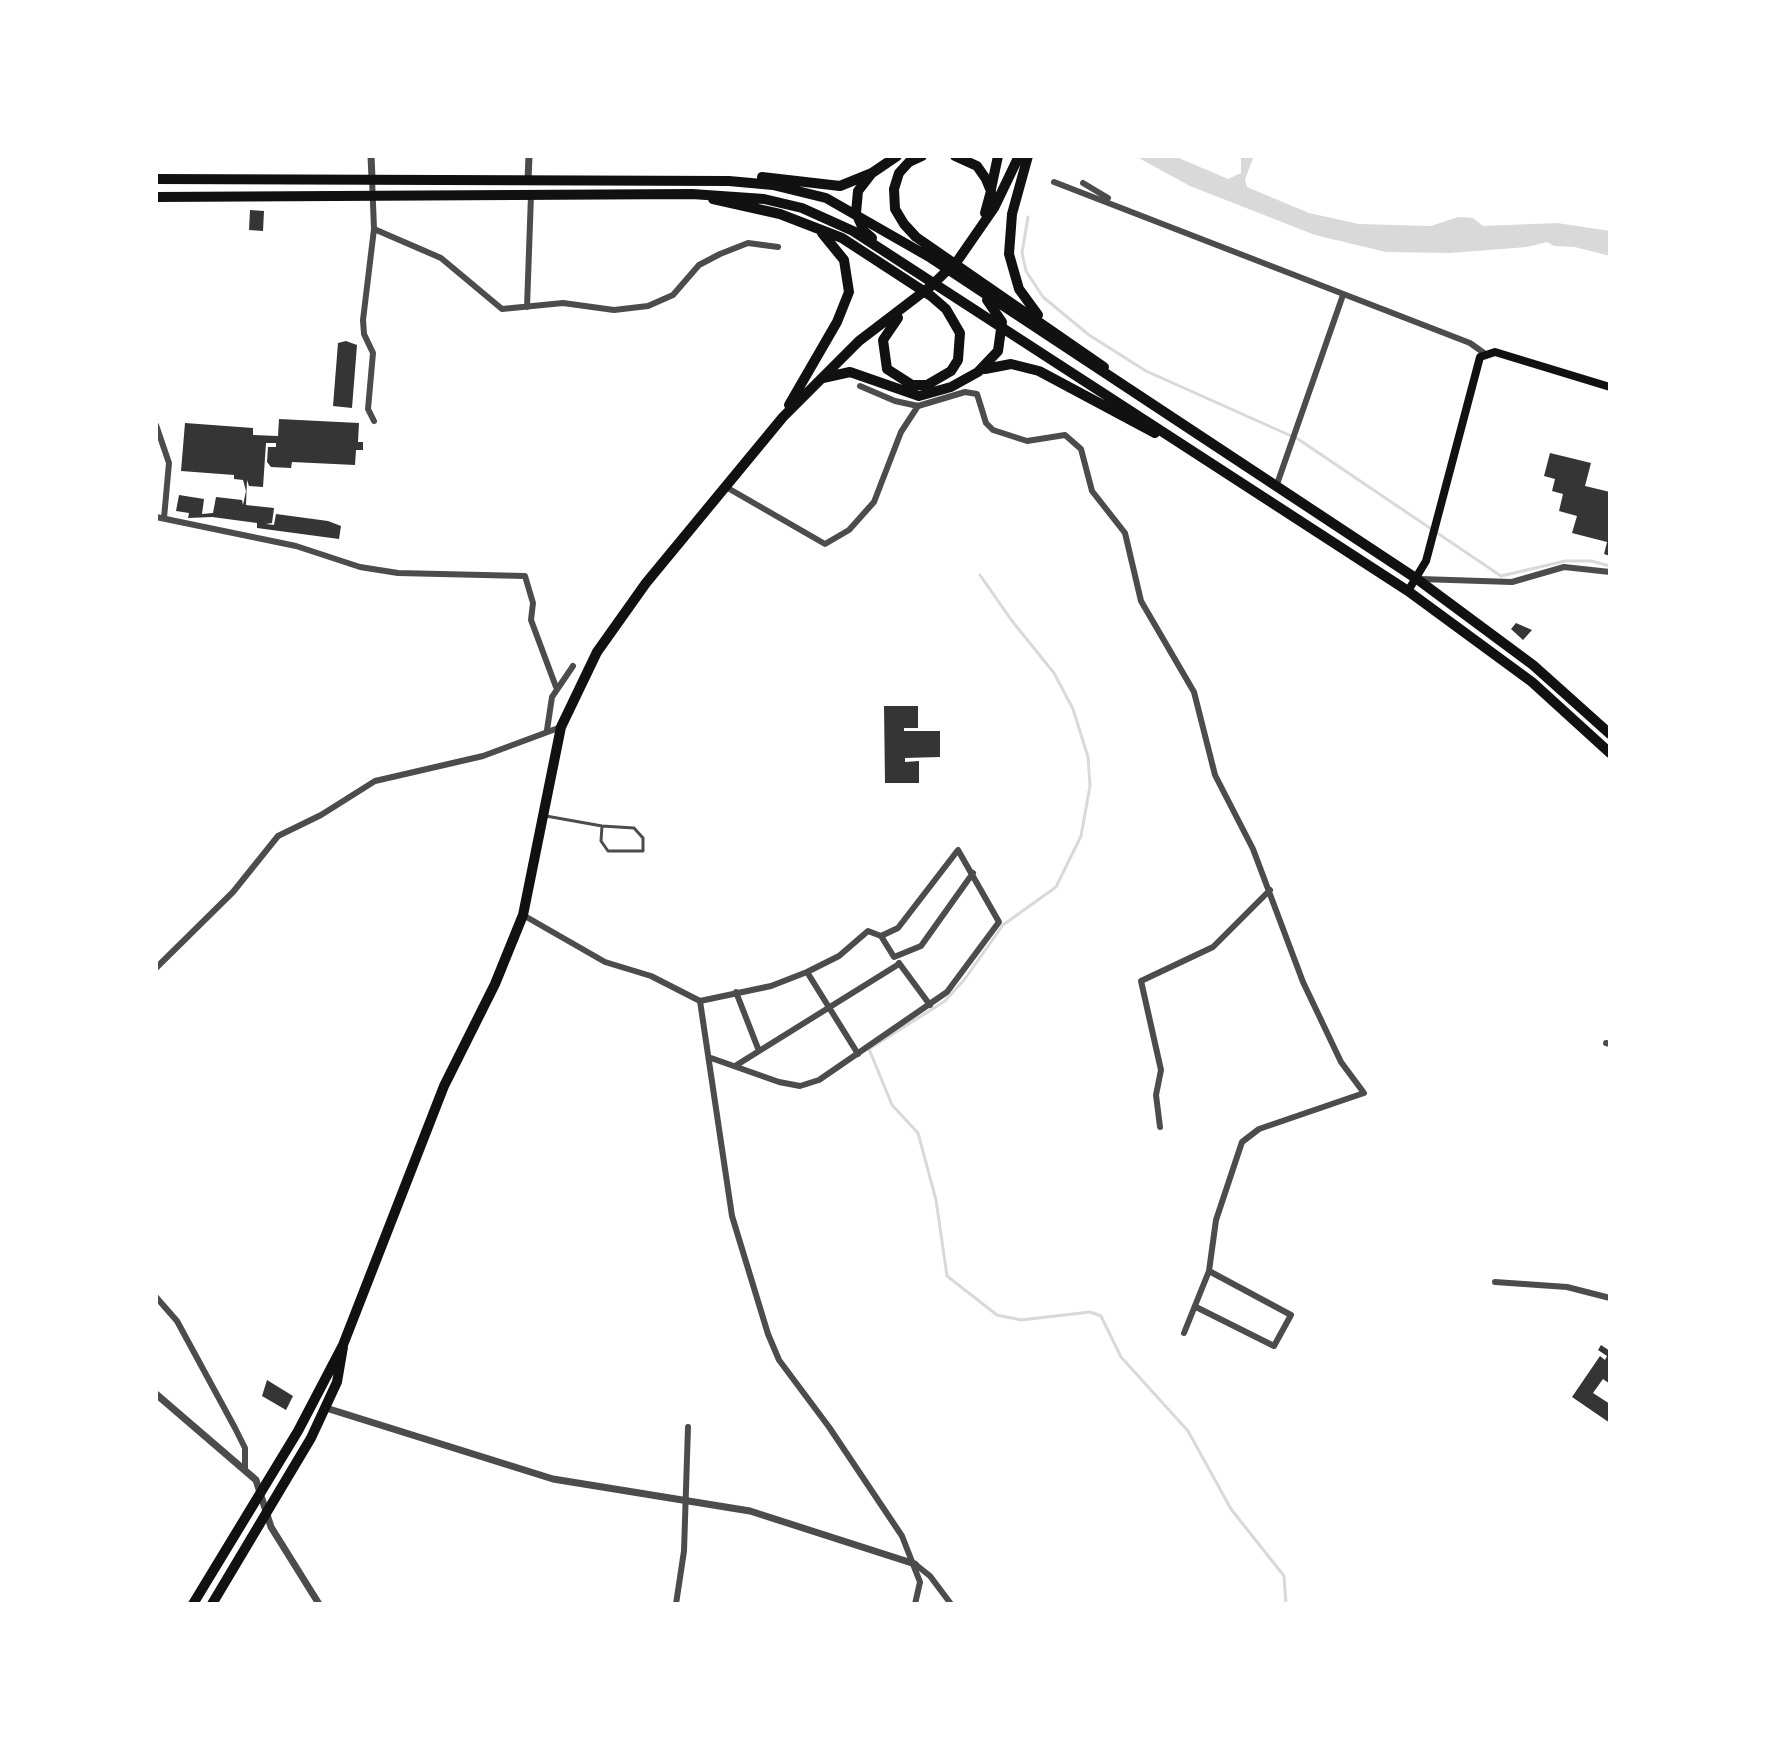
<!DOCTYPE html>
<html>
<head>
<meta charset="utf-8">
<style>
	body { margin:0 }
	#map { position:relative; width:1766px; height:1760px; overflow:hidden; background:#fff; font-family:"Noto Sans",sans-serif }
	canvas { display:block }
	.frame { position:absolute; inset:0; border:158px solid #fff; pointer-events:none }
</style>
</head>
<body>
<div id="map">
<canvas width="1766" height="1760"></canvas>
<div class="frame"></div>
</div>
<script>
const ctx = document.querySelector('canvas').getContext('2d');
ctx.lineJoin = 'round';
function fillPath(path, color) {
  ctx.fillStyle = color;
  ctx.fill(path, 'evenodd');
}
function poly(rows) {
  const path = new Path2D();
  for (const r of rows) {
    path.moveTo(r[0], r[1]);
    for (let i = 2; i < r.length; i += 2) path.lineTo(r[i], r[i + 1]);
  }
  return path;
}
function trace(path, color, width, dash) {
  ctx.strokeStyle = color;
  ctx.lineWidth = width;
  ctx.lineCap = dash ? 'butt' : 'round';
  ctx.setLineDash(dash || []);
  ctx.stroke(path);
}
const water = poly([
	[1135,156,1174,156,1228,179,1241,173,1241,156,1254,156,1245,179,1247,187,1309,213,1359,224,1431,226,1458,217,1473,218,1483,226,1557,223,1604,230,1610,231,1610,256,1575,247,1554,246,1547,242,1527,247,1450,253,1386,252,1315,235,1190,186]
]);
const stream = poly([
	[1028,217,1022,253,1026,271,1043,297,1089,335,1146,371,1298,439,1501,576,1565,561,1591,561,1610,566],
	[980,575,1012,621,1054,673,1073,709,1088,757,1090,786,1081,836,1056,887,1003,925,964,980,945,1001,869,1049,892,1105,918,1133,936,1200,947,1276,997,1315,1021,1320,1090,1312,1101,1316,1121,1357,1188,1431,1231,1509,1284,1576,1286,1604]
]);
const building = poly([
	[250,210,264,211,263,231,249,230],
	[346,341,357,345,352,408,333,406,338,343],
	[279,419,359,423,358,442,363,442,363,450,356,450,355,465,292,462,291,468,271,467,267,462,268,447,276,447,276,443,266,443,263,487,249,486,247,480,246,505,274,508,272,523,266,524,274,525,276,514,328,521,341,526,339,539,257,528,257,523,212,517,188,518,189,513,176,511,179,495,204,499,202,514,213,513,216,497,242,500,243,505,246,491,243,480,234,479,234,475,181,471,185,423,253,428,253,435,278,436],
	[1550,453,1591,463,1585,486,1610,492,1610,556,1604,554,1607,542,1572,533,1577,516,1559,511,1563,494,1552,491,1555,479,1544,476],
	[1516,623,1532,630,1523,640,1511,629],
	[884,706,918,706,918,728,904,728,904,731,940,731,940,757,905,758,905,762,919,761,919,783,885,783],
	[1601,1345,1610,1351,1610,1384,1603,1379,1593,1393,1610,1404,1610,1423,1572,1397,1600,1356,1605,1360,1607,1356,1598,1350],
	[267,1380,293,1396,286,1410,262,1396]
]);
const service = poly([
	[546,816,602,826,634,828,643,838,643,851,608,851,601,841,602,826]
]);
const minor = poly([
	[372,178,374,229,363,320,364,334,373,353,368,409,374,421],
	[1054,182,1470,343,1484,353],
	[1083,183,1108,198],
	[374,229,441,258,502,309,563,303,614,310,648,306,673,295,699,265,720,254,748,243,778,247],
	[527,307,531,195],
	[860,386,895,401,918,406,965,392,977,394,986,423,993,430,1027,441,1065,435,1081,449,1092,491,1125,533,1141,601,1194,692,1215,775,1253,849,1303,982,1341,1062,1364,1093,1259,1129,1242,1142,1216,1220,1209,1271,1184,1333],
	[156,425,169,463,164,518],
	[726,487,825,544,849,530,874,502,901,432,918,406],
	[1276,487,1343,295],
	[156,517,296,546,360,567,398,573,525,576,533,603,531,620,556,687],
	[1420,579,1512,582,1564,567,1610,572],
	[547,730,552,697,573,666],
	[523,915,605,962,651,976,700,1001,732,1216,768,1334,779,1360,829,1427,902,1536,920,1582,915,1604],
	[899,963,930,1005],
	[156,968,233,892,278,836,321,815,375,781,483,756,561,727],
	[807,972,858,1054],
	[736,992,759,1051],
	[700,1001,771,986,807,972,839,956,868,931,881,936,894,957,921,946,973,873],
	[1606,1043,1610,1044],
	[711,1058,779,1082,800,1086,819,1080,947,992,999,922,958,850,898,928,881,936],
	[735,1066,899,964],
	[1160,1127,1156,1095,1161,1070,1141,981,1213,947,1270,890],
	[1495,1282,1567,1287,1610,1298],
	[156,1297,177,1321,235,1428,245,1448,245,1470],
	[1196,1307,1274,1346,1291,1315,1209,1271],
	[915,1564,930,1576,951,1604],
	[676,1604,684,1551,688,1427]
]);
const tertiary = poly([
	[371,156,372,178],
	[528,180,529,156],
	[156,1394,256,1480,271,1527,319,1604],
	[326,1408,553,1479,750,1511,915,1564]
]);
const secondary = poly([
	[1408,591,1426,561,1480,357,1495,352,1610,387]
]);
const trunk = poly([
	[922,156,909,162,899,173,894,189,895,209,904,224,916,237,1104,367],
	[955,156,977,166,986,179,991,191,985,213],
	[1028,156,1012,214,1009,254,1019,289,1038,315],
	[762,177,840,186,872,173],
	[156,179,729,181,773,185,826,198,931,258,1417,579,1533,665,1610,734],
	[991,189,998,156],
	[156,197,692,194,764,199,802,208,853,231,1408,591,1532,682,1610,753],
	[713,199,780,214,842,238,931,296,946,309,960,333,958,360,951,371,927,385,912,385,887,369,883,340,898,318],
	[872,238,864,231,856,213,858,191,872,173,897,156],
	[985,369,1011,364,1039,371,1155,433],
	[823,378,850,372,919,396,951,387,978,372,998,351,1002,322,987,300],
	[789,405,837,322,849,292,844,260,822,233],
	[193,1604,298,1431,343,1345,444,1086,495,984,523,915,561,727,597,652,646,583,783,417,859,341,931,286,958,260,994,208,1019,156],
	[212,1604,311,1438,337,1382,343,1347]
]);
fillPath(water, '#d9d9d9');
trace(stream, '#d9d9d9', 3);
fillPath(building, '#353535');
trace(service, '#4c4c4c', 3);
trace(minor, '#4c4c4c', 6);
trace(tertiary, '#4c4c4c', 7);
trace(secondary, '#111', 8);
trace(trunk, '#111', 10);
</script>
</body>
</html>
